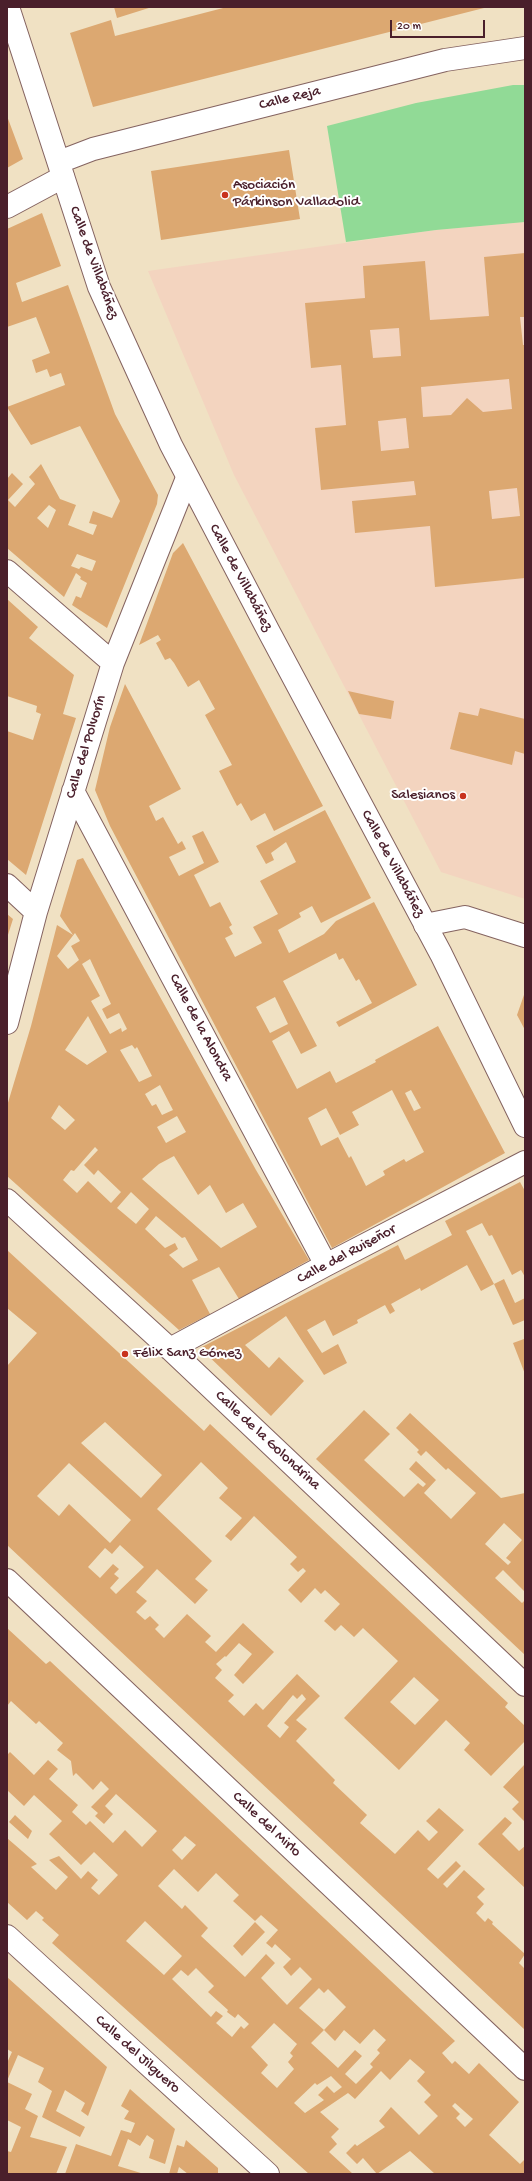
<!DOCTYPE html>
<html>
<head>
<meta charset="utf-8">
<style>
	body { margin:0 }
	#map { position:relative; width:532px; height:2181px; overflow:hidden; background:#f0e1c3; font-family:"Gochi Hand",sans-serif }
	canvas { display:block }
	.frame { position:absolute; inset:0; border:8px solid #4a1f2b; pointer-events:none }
	.scale { position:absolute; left:390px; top:20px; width:95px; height:18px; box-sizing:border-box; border:2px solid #4a1f2b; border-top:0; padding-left:5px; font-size:12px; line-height:14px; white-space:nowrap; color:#4a1f2b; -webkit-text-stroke:3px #fff; paint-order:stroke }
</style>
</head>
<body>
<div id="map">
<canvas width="532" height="2181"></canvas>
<div class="frame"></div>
<div class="scale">20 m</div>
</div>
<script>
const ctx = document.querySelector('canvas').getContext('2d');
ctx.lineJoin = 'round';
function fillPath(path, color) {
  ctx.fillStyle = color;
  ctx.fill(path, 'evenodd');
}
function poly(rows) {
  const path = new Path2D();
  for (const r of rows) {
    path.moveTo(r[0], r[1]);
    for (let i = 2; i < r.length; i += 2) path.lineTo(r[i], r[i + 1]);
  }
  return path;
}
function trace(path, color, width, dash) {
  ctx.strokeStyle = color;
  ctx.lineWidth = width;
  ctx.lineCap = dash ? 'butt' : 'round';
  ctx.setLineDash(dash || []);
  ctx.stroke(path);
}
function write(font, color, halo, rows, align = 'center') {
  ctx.font = font + ' "Gochi Hand",sans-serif';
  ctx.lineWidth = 4;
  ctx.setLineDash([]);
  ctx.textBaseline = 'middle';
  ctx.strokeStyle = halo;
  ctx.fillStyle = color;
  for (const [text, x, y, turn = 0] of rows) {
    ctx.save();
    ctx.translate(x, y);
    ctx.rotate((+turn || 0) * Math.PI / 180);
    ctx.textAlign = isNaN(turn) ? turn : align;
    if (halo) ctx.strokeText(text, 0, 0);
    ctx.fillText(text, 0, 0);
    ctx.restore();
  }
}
const built = poly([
	[525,222,525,899,441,872,234,475,148,271,436,230]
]);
const green = poly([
	[513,85,525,85,525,222,436,230,346,242,327,126,416,103]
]);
const building = poly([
	[114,7,152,7,117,18],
	[227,7,484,7,484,8,93,107,70,33,111,20,115,36],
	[7,116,23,159,7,168],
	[289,150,300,219,161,240,151,171],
	[42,213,61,266,16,283,22,302,68,285,115,414,158,495,157,504,107,628,72,605,76,596,81,598,87,583,80,579,81,577,76,573,64,597,7,548,7,479,12,473,23,484,8,500,15,507,35,484,29,477,41,464,60,499,76,505,68,525,93,535,97,525,89,523,93,511,112,518,120,501,80,426,31,445,7,407,65,385,61,373,50,377,47,369,36,373,32,360,50,353,36,317,7,327,7,229],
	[49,505,56,510,48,528,37,518],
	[77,554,96,561,92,571,81,567,79,569,71,566],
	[525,253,525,317,520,317,523,345,525,345,525,578,435,587,430,526,355,533,352,501,416,495,414,481,321,490,315,428,346,425,341,365,311,368,305,303,365,298,363,266,425,261,430,320,489,316,484,257],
	[399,328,401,356,373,358,370,330],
	[509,379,512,409,483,412,467,398,451,415,423,417,421,387],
	[406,418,409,448,381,451,378,421],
	[517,488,520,516,492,519,489,491],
	[183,543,323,806,274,831,265,813,251,821,241,803,237,806,219,771,232,765,205,715,215,709,199,680,188,687,174,663,170,658,165,660,156,643,161,640,158,635,139,645,173,553],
	[7,599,38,627,29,638,74,675,63,714,76,718,26,875,7,859,7,731,33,740,41,714,36,712,37,706,7,696],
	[125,684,181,789,149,806,156,821,163,817,178,844,182,841,186,849,169,857,179,876,204,863,192,836,203,831,219,862,194,875,210,907,220,902,232,925,229,927,233,934,225,938,235,957,262,943,253,927,278,914,260,881,296,862,286,842,271,853,274,860,266,864,256,846,325,810,371,898,321,923,312,906,299,913,301,917,278,930,289,953,324,934,336,921,374,902,417,985,339,1027,336,1022,372,1003,359,979,356,981,343,958,339,960,336,953,283,981,317,1046,301,1054,289,1031,272,1041,297,1089,330,1071,336,1083,376,1062,375,1060,438,1026,505,1153,332,1248,110,826,95,790,110,727],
	[275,997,288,1024,270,1033,256,1007],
	[392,1090,424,1152,406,1162,404,1159,383,1171,385,1175,366,1186,351,1156,349,1158,338,1137,321,1146,308,1118,326,1108,340,1135,359,1125,352,1112],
	[411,1090,421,1108,414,1111,405,1093],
	[348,691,394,701,391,719,359,714],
	[480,708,525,719,525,754,515,751,512,765,450,749,459,712,478,716],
	[83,858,256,1170,309,1260,239,1299,219,1267,192,1280,210,1314,179,1330,7,1176,7,1106,31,1026,57,925,73,935,60,916,77,860],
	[75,933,80,941,71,946,79,960,68,969,57,956],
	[90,959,111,1004,102,1009,107,1019,119,1013,127,1029,122,1032,121,1028,110,1034,91,1001,100,996,82,964],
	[88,1016,107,1052,87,1065,65,1050],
	[132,1045,135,1049,137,1047,152,1076,139,1082,120,1050],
	[160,1085,173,1110,162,1115,156,1104,152,1106,145,1094],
	[59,1105,75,1120,65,1130,51,1118],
	[177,1116,186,1132,166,1143,157,1127],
	[95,1147,98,1150,84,1165,94,1175,98,1170,121,1192,111,1203,88,1181,77,1193,63,1180,71,1170,74,1171],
	[174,1156,198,1195,210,1185,226,1213,243,1203,257,1227,221,1248,142,1179,159,1164],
	[131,1192,149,1209,136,1224,117,1208],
	[156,1216,182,1238,185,1237,198,1260,183,1268,169,1255,178,1249,175,1243,165,1248,145,1229],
	[7,914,13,919,7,938],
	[525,992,525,1030,517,1015],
	[520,1182,525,1191,525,1277,521,1270,512,1275,492,1235,489,1236,482,1223,466,1231,494,1284,481,1291,467,1265,421,1291,420,1288,391,1304,395,1311,390,1314,385,1305,357,1320,358,1323,333,1336,325,1320,307,1330,322,1353,338,1344,347,1363,324,1375,286,1316,245,1345,269,1368,279,1357,304,1381,271,1416,200,1348,398,1245,405,1260,452,1235,445,1221],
	[7,1250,204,1431,210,1424,508,1703,505,1707,525,1726,525,1741,491,1776,464,1750,470,1743,446,1720,399,1770,344,1718,398,1661,363,1628,354,1637,341,1625,335,1631,324,1621,340,1604,325,1590,321,1594,315,1588,301,1603,288,1590,306,1571,303,1568,298,1572,290,1564,297,1557,254,1516,231,1541,225,1536,242,1518,219,1498,228,1488,201,1462,157,1509,212,1561,195,1579,208,1590,195,1604,157,1569,136,1592,147,1601,136,1612,145,1620,150,1616,159,1625,155,1629,164,1638,187,1614,211,1636,205,1642,216,1652,243,1623,274,1652,243,1684,234,1675,252,1654,239,1643,226,1657,225,1656,216,1664,222,1670,215,1678,234,1695,228,1701,244,1716,256,1703,263,1710,297,1674,320,1696,296,1720,307,1729,296,1741,335,1780,333,1783,367,1815,360,1823,395,1854,418,1830,429,1841,438,1832,426,1821,439,1808,464,1830,427,1869,438,1879,456,1861,461,1866,443,1884,447,1888,464,1870,485,1889,477,1897,484,1904,476,1913,485,1922,488,1918,493,1922,492,1924,525,1954,519,1963,525,1969,525,2030,7,1545,7,1366,37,1333,7,1308],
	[105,1422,162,1475,141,1498,81,1443],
	[69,1463,131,1520,110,1543,69,1504,59,1516,37,1496],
	[120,1545,144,1567,116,1594,110,1588,119,1578,114,1574,119,1569,113,1564,100,1578,88,1567,105,1548,112,1554],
	[414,1677,439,1700,415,1725,390,1702],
	[302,1694,306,1699,284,1723,289,1727,280,1738,267,1726,293,1695,297,1699],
	[504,1279,515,1303,525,1298,525,1320,513,1325,494,1284],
	[524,1339,525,1341,525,1374,513,1343],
	[364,1410,390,1434,364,1460,404,1497,418,1483,423,1487,426,1484,409,1469,416,1461,436,1480,424,1493,451,1519,476,1493,448,1468,446,1470,426,1451,421,1456,417,1452,419,1450,396,1428,410,1413,501,1498,525,1493,525,1592,503,1570,495,1578,522,1603,525,1600,525,1655,316,1459],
	[504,1523,522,1540,506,1558,511,1562,508,1565,485,1544],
	[7,1628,46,1664,50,1661,455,2041,442,2053,452,2064,455,2061,469,2074,479,2063,519,2102,489,2135,520,2164,525,2159,525,2174,435,2174,410,2151,377,2174,363,2158,357,2164,346,2153,355,2144,357,2146,385,2127,379,2121,391,2107,419,2135,438,2116,424,2102,431,2095,417,2081,425,2072,410,2059,390,2080,381,2071,355,2099,348,2093,320,2112,339,2129,331,2137,337,2144,329,2152,353,2174,309,2174,52,1943,59,1935,42,1920,44,1918,36,1911,27,1920,7,1902,7,1838,37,1864,31,1867,56,1890,68,1877,49,1860,59,1856,81,1879,88,1871,98,1880,91,1888,99,1895,118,1875,94,1852,81,1865,49,1834,62,1821,34,1795,24,1806,7,1790,7,1755,10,1752,34,1775,48,1760,58,1769,49,1779,78,1805,72,1812,86,1825,90,1821,113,1843,125,1830,142,1847,157,1831,116,1794,105,1806,113,1814,104,1824,95,1816,98,1813,91,1807,109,1789,101,1781,93,1790,76,1773,73,1776,71,1761,57,1750,63,1743,39,1721,36,1724,11,1701,7,1706],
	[185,1836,196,1845,182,1860,172,1850],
	[174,1869,198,1892,216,1873,239,1895,233,1901,255,1921,261,1915,278,1930,266,1943,272,1948,275,1944,291,1959,283,1967,291,1976,300,1967,312,1979,287,2005,261,1978,275,1963,266,1954,245,1977,201,1936,208,1928,185,1905,182,1909,158,1886],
	[145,1921,182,1956,164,1975,126,1941],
	[196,1968,214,1986,208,1992,228,2010,227,2012,235,2018,238,2014,249,2024,244,2029,241,2026,232,2037,216,2023,223,2016,216,2011,211,2017,172,1979,181,1970,188,1976],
	[319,1988,324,1993,328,1989,346,2007,324,2030,335,2041,344,2030,360,2044,374,2029,386,2040,377,2050,380,2053,370,2064,373,2067,356,2084,345,2074,362,2056,355,2050,338,2068,311,2043,324,2030,299,2008],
	[274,2023,297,2044,290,2053,293,2056,288,2062,294,2069,277,2088,261,2073,268,2065,251,2047],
	[331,2076,342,2087,334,2093,327,2086,318,2095,324,2100,305,2113,294,2103,315,2083,317,2085],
	[455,2103,473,2119,465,2127,456,2118,460,2114,452,2106],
	[525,1764,525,1822,512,1809,519,1802,503,1787],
	[15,1815,32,1831,28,1839,9,1822],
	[505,1817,512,1823,502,1834,519,1851,525,1846,525,1888,478,1844],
	[255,1922,265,1932,242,1956,233,1946],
	[7,1977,107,2067,88,2116,81,2111,85,2103,65,2090,56,2111,85,2127,80,2137,42,2117,52,2091,38,2082,44,2068,18,2055,7,2081,7,2063,12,2052,7,2049],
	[7,2082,32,2094,25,2109,38,2116,30,2137,67,2147,56,2174,7,2174,7,2151,11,2152,21,2127,7,2120],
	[130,2089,175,2129,165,2164,149,2158,154,2140,147,2135,140,2146,128,2139,118,2166,144,2174,65,2174,76,2144,111,2156,121,2130,131,2133,135,2123,124,2119,129,2111,121,2106],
	[186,2140,218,2168,218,2174,188,2174,179,2167,177,2174,169,2174,177,2145,184,2147]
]);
const minor = poly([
	[59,162,93,149,445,60,525,48],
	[7,207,63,177],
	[7,571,113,663],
	[73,791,326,1265],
	[7,885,36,912],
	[425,925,465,917,525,936],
	[7,1023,36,912,113,663,187,478],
	[7,1200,170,1349,525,1685],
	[170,1349,326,1265,525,1162],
	[7,1580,525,2069],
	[7,1936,268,2174]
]);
const major = poly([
	[8,7,99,287,171,445,268,630,441,954,525,1126]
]);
const markers = [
	[225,195,4,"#c8321e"],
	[463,796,4,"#c8321e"],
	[125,1354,4,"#c8321e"]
];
const streetNames = [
	["Calle Reja",290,99,-14],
	["Calle de Villabáñez",93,263,70],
	["Calle de Villabáñez",240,578,62],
	["Calle del Polvorín",87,747,-73],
	["Calle de Villabáñez",392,864,62],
	["Calle de la Alondra",200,1028,62],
	["Calle del Ruiseñor",347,1255,-28],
	["Calle de la Golondrina",267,1441,43],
	["Calle del Mirlo",266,1825,43],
	["Calle del Jilguero",137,2055,42]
];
const poiNames = [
	["Asociación",233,186],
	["Párkinson Valladolid",233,203],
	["Salesianos",455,796,"right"],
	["Félix Sanz Gómez",133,1354]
];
fillPath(built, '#f3d4bf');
fillPath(green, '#91da96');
fillPath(building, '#dca871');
trace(minor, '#846360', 24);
trace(major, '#846360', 24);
trace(minor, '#fff', 22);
trace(major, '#fff', 22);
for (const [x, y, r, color] of markers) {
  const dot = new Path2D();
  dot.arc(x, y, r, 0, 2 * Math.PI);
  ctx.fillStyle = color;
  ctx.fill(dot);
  trace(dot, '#fff', 1.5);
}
write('15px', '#4a1f2b', '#fff', streetNames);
write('15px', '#4a1f2b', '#fff', poiNames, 'left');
</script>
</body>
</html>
